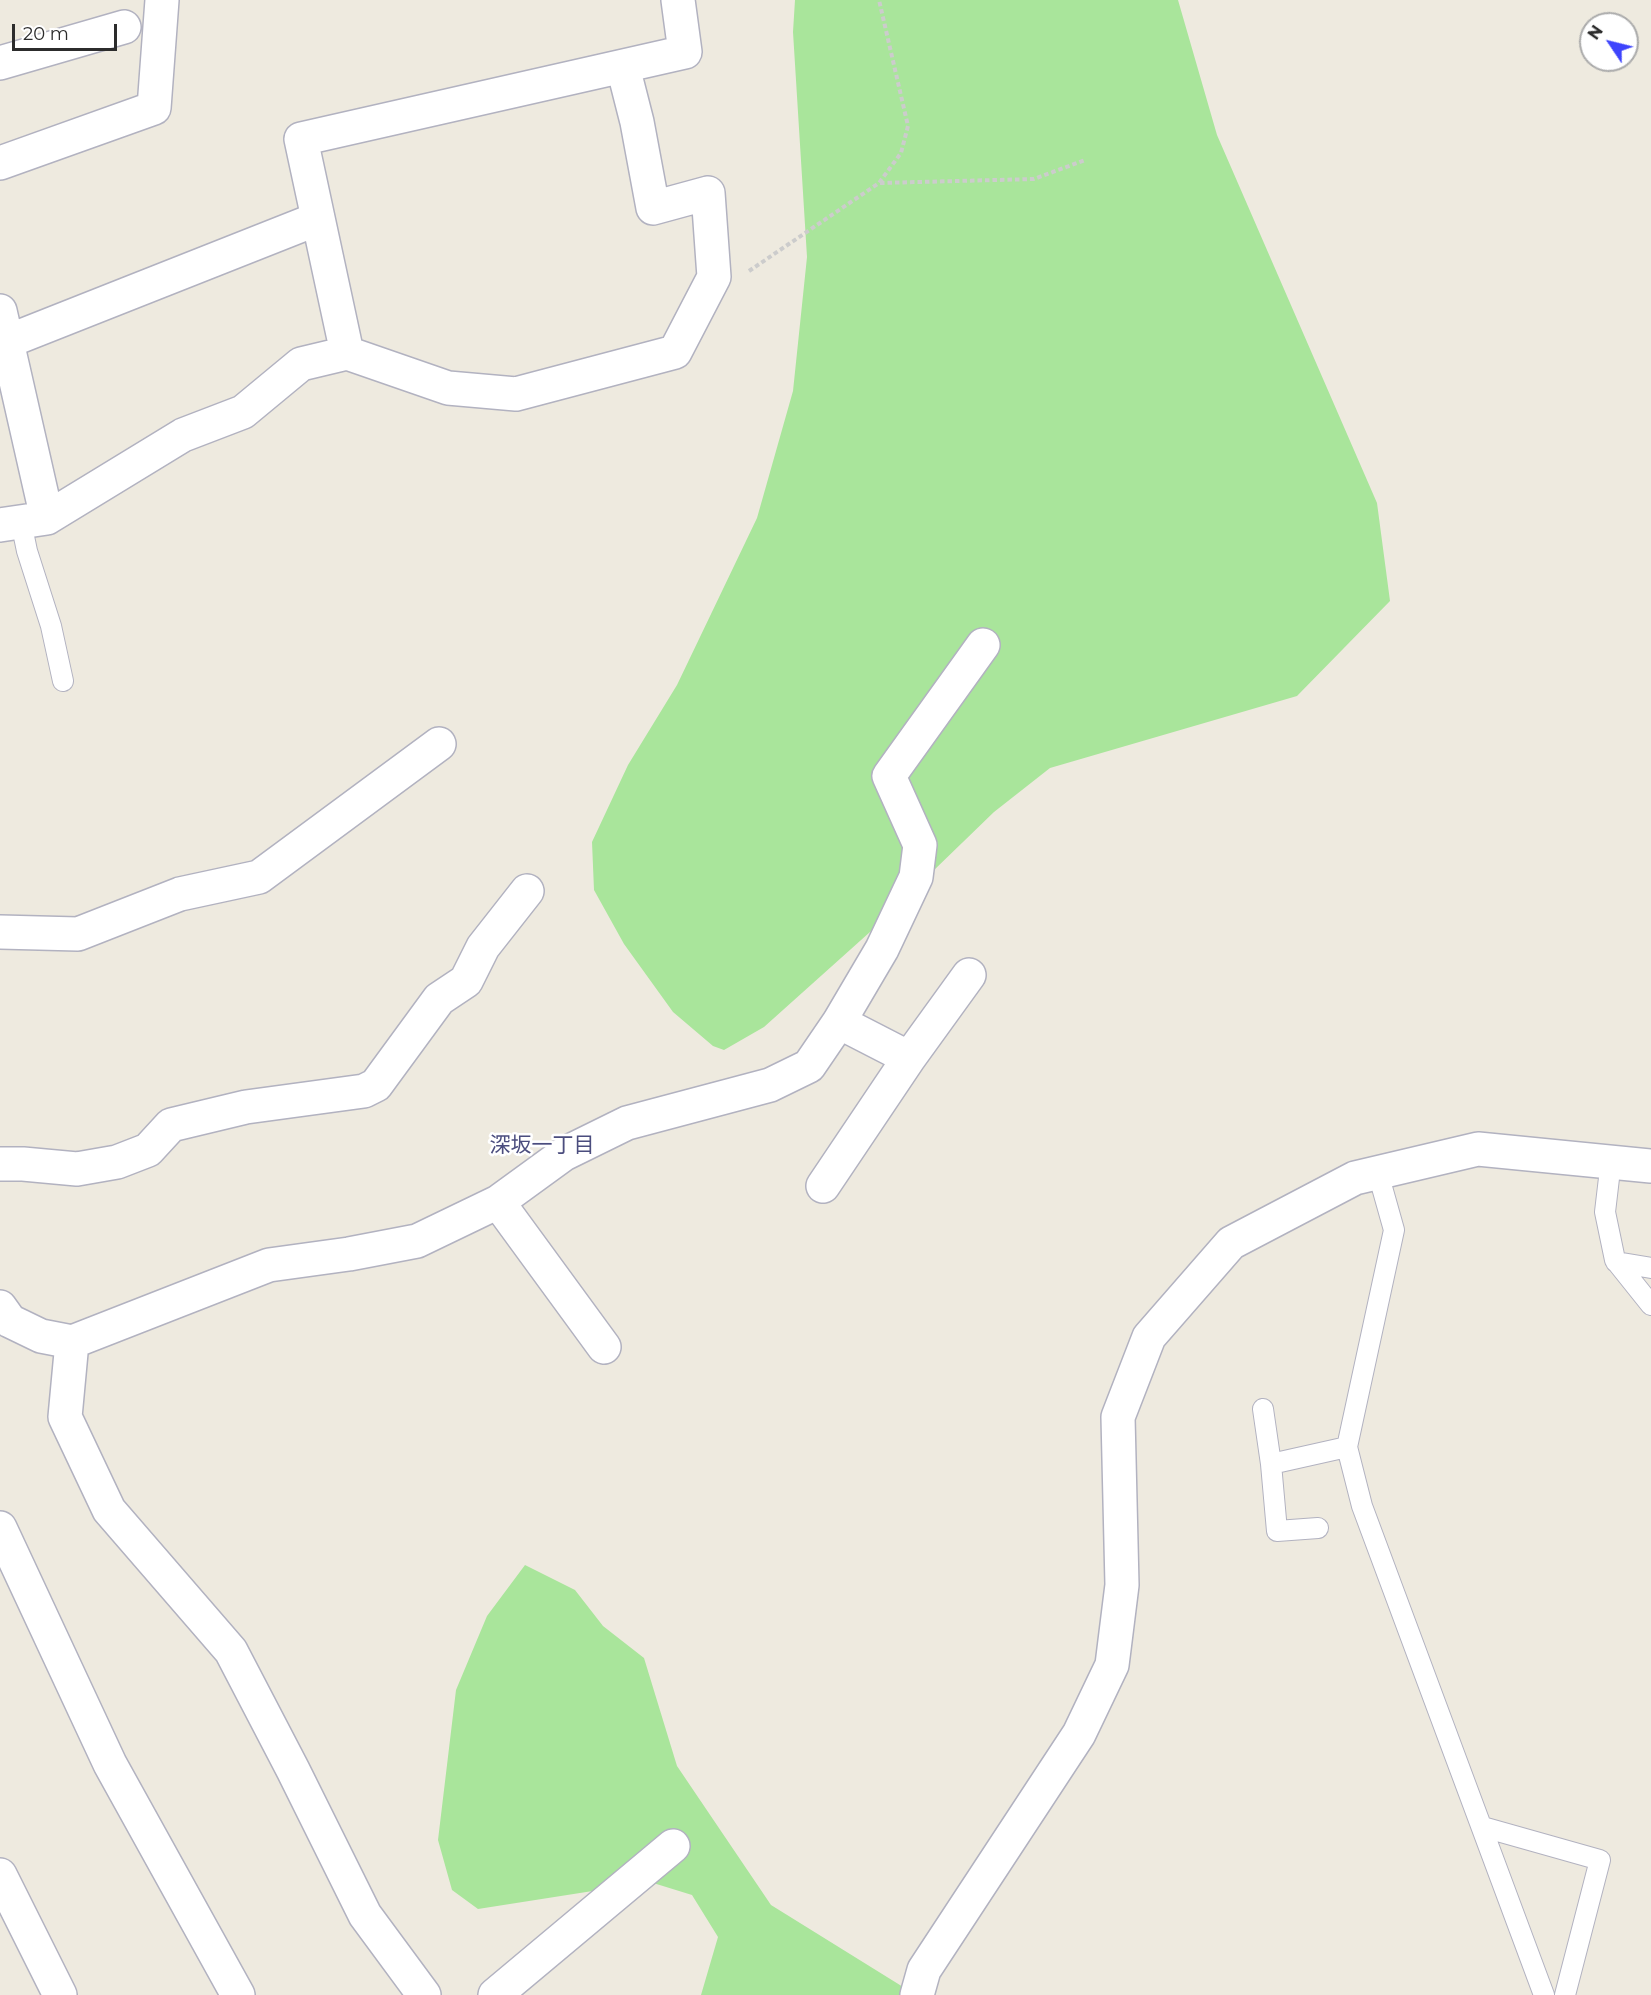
<!DOCTYPE html>
<meta charset="utf-8">
<style>
body{margin:0}
#map{position:relative;width:1651px;height:1995px;overflow:hidden;background:#eeeadf;font-family:Montserrat,sans-serif}
canvas{display:block}
.north{position:absolute;left:1579px;top:12px;width:60px;height:60px;box-sizing:border-box;background:#fff;border:2px solid #ababab;border-radius:50%;rotate:305deg;font-size:16px;font-weight:700;line-height:24px;text-align:center;color:#2c2c2c}
.north::after{content:'';display:block;margin:auto;width:21px;height:27px;background:#3e44fc;clip-path:polygon(50% 0,100% 100%,50% 72%,0 100%)}
.scale{position:absolute;left:12px;top:24px;width:105px;height:27px;box-sizing:border-box;border:3px solid #2c2c2c;border-top:0;padding-left:8px;font-size:18px;line-height:21px;white-space:nowrap;color:#2c2c2c;-webkit-text-stroke:4px #fff;paint-order:stroke}
</style>
<div id="map">
<canvas width="1651" height="1995"></canvas>
<div class="north">N</div>
<div class="scale">20 m</div>
</div>
<script>
const g = document.querySelector('canvas').getContext('2d');
g.lineJoin = 'round';
function paint(path, color) {
  g.fillStyle = color;
  g.fill(path, 'evenodd');
}
function shape(rows) {
  const path = new Path2D();
  for (const r of rows) {
    path.moveTo(r[0], r[1]);
    for (let i = 2; i < r.length; i += 2) path.lineTo(r[i], r[i + 1]);
  }
  return path;
}
function strokePath(path, color, width, dash) {
  g.strokeStyle = color;
  g.lineWidth = width;
  g.lineCap = dash ? 'butt' : 'round';
  g.setLineDash(dash || []);
  g.stroke(path);
}
function write(font, color, halo, rows, align = 'center') {
  g.font = font + ' Montserrat,"Noto Sans JP",sans-serif';
  g.lineWidth = 5;
  g.setLineDash([]);
  g.textBaseline = 'middle';
  g.strokeStyle = halo;
  g.fillStyle = color;
  for (const [text, x, y, turn = 0] of rows) {
    g.save();
    g.translate(x, y);
    g.rotate((+turn || 0) * Math.PI / 180);
    g.textAlign = isNaN(turn) ? turn : align;
    if (halo) g.strokeText(text, 0, 0);
    g.fillText(text, 0, 0);
    g.restore();
  }
}
paint(shape([
 [795,0,1178,0,1217,135,1377,503,1390,601,1297,696,1050,768,994,812,870,932,764,1027,724,1050,713,1046,673,1012,624,944,594,890,592,842,628,765,677,685,757,518,793,391,807,257,793,32],
 [525,1565,575,1590,603,1626,644,1658,677,1766,771,1905,916,1995,701,1995,718,1937,692,1895,650,1882,478,1909,452,1890,438,1840,456,1690,487,1616]
]), '#a9e59b');
const lane = shape([
 [21,522,27,551,51,626,63,681],
 [1611,1161,1605,1212,1615,1260,1651,1305],
 [1378,1173,1394,1230,1347,1447,1362,1506,1544,1995],
 [1616,1262,1651,1268],
 [1263,1409,1271,1464,1277,1531,1318,1528],
 [1271,1464,1347,1447],
 [1483,1827,1600,1860,1565,1995]
]);
const street = shape([
 [0,63,124,27],
 [0,163,154,108,162,0],
 [0,311,47,518],
 [6,342,317,219],
 [347,353,301,139,685,52,678,0],
 [0,525,47,518,183,435,243,412,301,364,347,353,448,388,516,394,675,352,714,277,708,193,653,208,637,122,623,67],
 [0,932,78,934,180,894,259,877,439,744],
 [839,1022,909,1058],
 [0,1164,23,1164,77,1169,117,1162,148,1150,171,1125,246,1107,364,1091,376,1085,439,999,466,981,483,947,527,891],
 [823,1186,909,1058,969,975],
 [498,1202,604,1347],
 [0,1307,10,1321,41,1336,72,1342,269,1265,349,1254,417,1241,498,1202,564,1154,627,1123,770,1085,809,1066,839,1022,882,949,916,877,920,845,889,776,983,645],
 [72,1342,65,1417,109,1510,231,1651,293,1770,365,1915,424,1995],
 [0,1528,110,1764,238,1995],
 [0,1875,60,1995],
 [495,1995,673,1846]
]);
const secondary = shape([
 [917,1995,924,1970,1079,1734,1112,1665,1122,1585,1118,1417,1149,1337,1231,1243,1355,1178,1478,1149,1651,1166]
]);
strokePath(lane, '#b2b2c0', 22);
strokePath(street, '#b2b2c0', 36);
strokePath(secondary, '#b2b2c0', 36);
strokePath(shape([
 [880,183,1034,179,1085,160],
 [749,271,879,183,901,153,908,126,879,0]
]), '#ccc', 4, [4.5, 3]);
strokePath(lane, '#fff', 20);
strokePath(street, '#fff', 33);
strokePath(secondary, '#fff', 33);
write('21px', '#4b4d7e', '#fff', [
 ["深坂一丁目",542,1146]
]);
</script>
